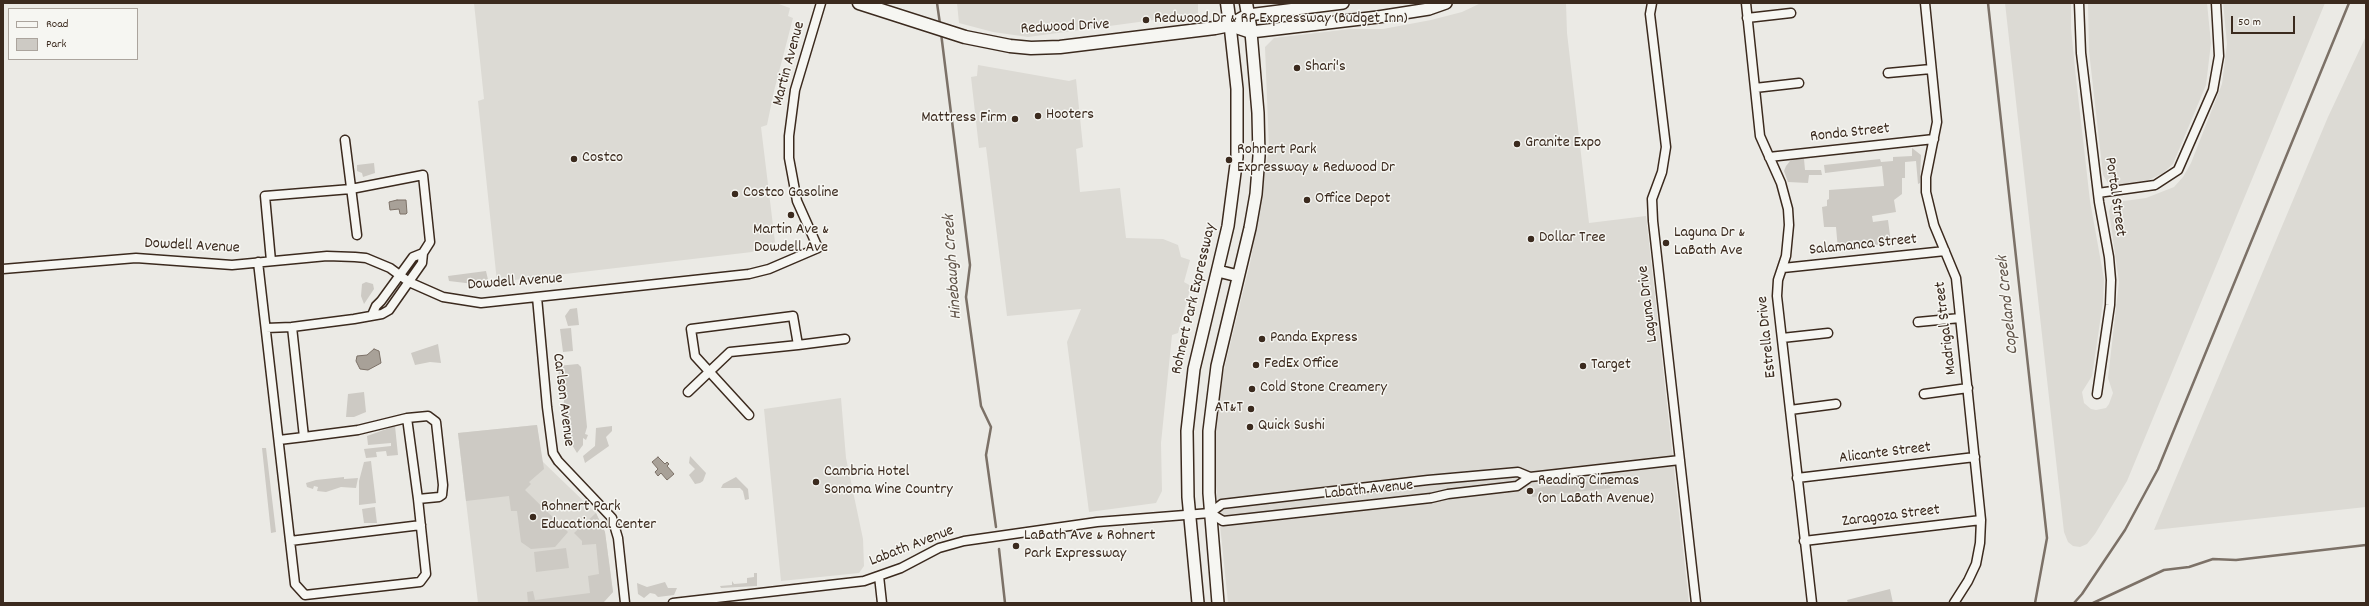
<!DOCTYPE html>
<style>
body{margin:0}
#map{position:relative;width:2369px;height:606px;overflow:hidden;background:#ebeae5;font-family:Dekko,sans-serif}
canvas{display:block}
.frame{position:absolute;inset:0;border:4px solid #3b2a1e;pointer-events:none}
.legend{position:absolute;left:8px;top:8px;width:130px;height:52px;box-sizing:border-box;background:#f6f6f2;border:1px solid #aba49d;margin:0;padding:5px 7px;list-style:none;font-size:12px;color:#3b2a1e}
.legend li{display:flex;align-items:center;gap:8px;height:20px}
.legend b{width:20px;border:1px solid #aba49d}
.scale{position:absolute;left:2231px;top:16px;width:64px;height:18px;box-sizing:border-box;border:2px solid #3b2a1e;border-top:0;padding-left:5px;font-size:12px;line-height:14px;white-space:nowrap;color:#3b2a1e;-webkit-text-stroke:3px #f6f6f2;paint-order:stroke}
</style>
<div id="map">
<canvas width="2369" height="606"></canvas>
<div class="frame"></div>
<ul class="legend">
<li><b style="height:5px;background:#f6f6f2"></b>Road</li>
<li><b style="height:11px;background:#cdcac4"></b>Park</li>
</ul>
<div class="scale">50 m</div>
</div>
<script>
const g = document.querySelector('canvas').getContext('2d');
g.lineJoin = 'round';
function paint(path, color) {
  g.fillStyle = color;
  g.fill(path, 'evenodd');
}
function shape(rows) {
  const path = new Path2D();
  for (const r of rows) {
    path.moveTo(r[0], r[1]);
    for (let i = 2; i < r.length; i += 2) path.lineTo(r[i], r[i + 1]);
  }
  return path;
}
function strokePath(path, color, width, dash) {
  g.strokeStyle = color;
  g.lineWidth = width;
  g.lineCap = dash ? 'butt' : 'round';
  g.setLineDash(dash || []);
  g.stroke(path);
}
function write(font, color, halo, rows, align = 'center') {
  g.font = font + ' Dekko,sans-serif';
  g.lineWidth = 3;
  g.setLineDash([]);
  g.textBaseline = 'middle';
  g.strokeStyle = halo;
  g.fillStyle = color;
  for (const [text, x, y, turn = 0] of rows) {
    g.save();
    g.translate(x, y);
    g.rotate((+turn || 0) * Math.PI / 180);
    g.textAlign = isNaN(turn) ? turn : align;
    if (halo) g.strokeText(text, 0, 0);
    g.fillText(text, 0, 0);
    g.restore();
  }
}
paint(shape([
 [474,3,776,3,790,8,788,16,793,18,774,91,767,125,761,127,775,242,752,252,497,282,478,101,484,99],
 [957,3,1198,3,1198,14,1028,37,993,32,959,23],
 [1481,3,1566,3,1567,33,1589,223,1646,216,1689,603,1228,603,1214,466,1214,445,1223,374,1251,259,1269,149,1265,47,1274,38,1350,29,1383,29,1431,20,1462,12],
 [2005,3,2071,3,2071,28,2076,78,2090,201,2104,279,2103,302,2092,376,2082,392,2084,403,2091,409,2096,410,2106,408,2109,404,2113,393,2108,378,2119,282,2109,211,2111,205,2117,202,2146,198,2174,187,2183,177,2191,163,2222,84,2227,44,2223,3,2325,3,2127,481,2095,534,2087,544,2080,547,2073,546,2068,542,2064,532],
 [2088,3,2207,3,2211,43,2206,85,2173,164,2163,173,2149,180,2116,185,2108,183,2103,175,2089,51],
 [2366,36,2366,507,2154,530,2328,117],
 [978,65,1069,81,1076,79,1083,147,1076,149,1080,192,1120,188,1126,238,1163,239,1178,245,1181,257,1190,260,1184,282,1191,286,1178,333,1172,335,1161,443,1162,491,1156,503,1089,512,1067,342,1081,309,1007,316,986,147,979,148,971,77,977,76],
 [841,398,846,458,863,539,864,566,859,573,781,581,764,409],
 [537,425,542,461,596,513,605,532,613,592,603,603,478,603,458,433]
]), '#dcdad4');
paint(shape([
 [1912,148,1921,155,1920,183,1918,184,1916,161,1905,162,1905,178,1902,178,1902,194,1894,200,1896,212,1872,216,1873,222,1888,220,1891,243,1838,250,1836,227,1824,227,1822,207,1827,206,1827,200,1829,199,1829,190,1884,186,1882,166,1825,173,1824,165,1880,159,1881,162,1893,161,1893,157,1912,156],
 [1797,158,1804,159,1805,170,1821,170,1822,175,1809,175,1808,183,1788,182,1784,171,1786,166,1790,161],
 [374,163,375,173,363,177,362,173,357,171,357,165],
 [486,271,489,284,474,284,449,281,448,276],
 [366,282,373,284,374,289,364,304,361,296,362,284],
 [577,308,579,325,568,326,565,316,570,309],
 [571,328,573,351,563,352,560,329],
 [438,344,441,363,430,362,415,365,411,353],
 [578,364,581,367,587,427,585,434,588,435,586,440,583,438,583,445,577,453,569,440,566,444,564,438,568,429,563,412,564,400,557,366],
 [364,392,366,412,354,417,346,417,348,394],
 [537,425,544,469,529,482,531,484,525,490,568,532,555,547,531,549,521,542,517,511,511,511,509,496,466,501,458,433],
 [395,426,398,455,387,456,386,451,376,452,377,457,366,458,364,449,391,446,391,443,368,445,367,436],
 [612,426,612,431,606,437,609,446,585,463,583,456,595,446,596,428],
 [262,448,266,448,276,532,271,533],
 [690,456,706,473,703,481,700,483,695,484,689,475,695,469,689,463],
 [371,461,376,503,359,505,359,481,364,462],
 [344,477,344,479,358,478,356,488,341,487,326,492,317,491,318,487,314,486,313,489,307,487,306,483,316,480],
 [736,477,748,489,749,499,745,500,743,491,740,488,721,488,723,484],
 [1607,479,1611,488,1532,497,1531,490,1543,487],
 [375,507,377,523,364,523,362,509],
 [596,513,605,532,613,592,603,603,528,603,527,592,533,591,535,600,590,593,588,576,599,574,596,544,582,545,582,541,574,533],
 [566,548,569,568,536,572,534,552],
 [754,573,757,573,757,586,721,588,720,586,732,585,732,581,734,584,747,583,747,578,754,577],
 [665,582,668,588,677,588,674,595,658,597,655,594,650,593,644,598,638,594,637,583,647,587],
 [1890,589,1893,603,1848,603,1847,600]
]), '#cdcac4');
const water = shape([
 [397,200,406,200,407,213,406,214,400,214,399,209,390,210,389,202,397,200],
 [374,349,379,351,381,363,368,370,360,369,356,361,357,356,367,355,374,349],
 [658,457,665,464,667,462,669,464,667,466,674,474,667,480,661,473,658,476,655,472,658,469,652,462,658,457]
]);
paint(water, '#a8a198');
strokePath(water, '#7c7167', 1);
strokePath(shape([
 [937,3,940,24],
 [1988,3,2047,538,2035,603],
 [941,33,970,265,966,297,981,406,991,427,986,455,996,527],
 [999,549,1005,603],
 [2074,603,2082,594,2125,530,2158,469,2349,3],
 [2093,603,2164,570,2189,567,2213,559,2236,560,2366,545]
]), '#7c7167', 2.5);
const street = shape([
 [1652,3,1650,14,1666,147,1662,172,1652,199,1653,221,1696,603],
 [1746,3,1760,136,1781,183,1788,209,1789,225,1786,256,1778,280,1777,296,1812,603],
 [1925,3,1937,122,1926,177,1926,192,1934,225,1956,278,1981,520,1980,543,1976,564,1968,581,1954,603],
 [2079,3,2081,53,2099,202,2109,257,2111,280,2110,305,2097,394],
 [1747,18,1791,13],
 [1888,73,1931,69],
 [1755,88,1799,83],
 [345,140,357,235],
 [1769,157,1934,139],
 [2098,193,2155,185,2178,170,2213,90,2219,56,2216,3],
 [258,262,295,584,305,595,420,582,426,574,418,499,439,497,442,495,443,485,436,422,428,416,407,418,358,430,304,437,292,327,354,319,382,314,389,310,422,263,423,253,430,242,423,175,351,189,265,196,271,261],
 [1783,268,1945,251],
 [3,269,136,258,232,265,327,256,355,257,366,258,390,268,409,282,443,297,481,303,749,274,769,269,818,248,797,201,789,158,789,136,795,90,821,3],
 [537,297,547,407,553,453,558,461,612,518,618,538,625,603],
 [372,315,376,306,381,301,413,257,423,253],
 [1918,322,1960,318],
 [266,328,292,327],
 [1782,338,1828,333],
 [688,392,730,352,798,345],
 [1924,394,1968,388],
 [1790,410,1836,404],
 [749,415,695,356,691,329,793,316,798,345,845,339],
 [407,418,418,499],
 [279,440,304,437],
 [1797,478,1975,457],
 [1210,513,1223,521,1431,498,1448,494,1517,486,1530,477,1680,460],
 [290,541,421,525],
 [1804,541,1981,520],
 [879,576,882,603],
 [673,603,864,581,901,568,939,548,964,541,1097,522,1210,513,1222,504,1428,480,1518,472,1530,477]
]);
const secondary = shape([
 [1248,15,1343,3],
 [1218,271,1238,276],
 [1198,603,1188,497,1187,431,1194,369,1228,226,1237,157,1237,89,1230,25],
 [1218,603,1209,493,1209,431,1217,366,1250,228,1256,194,1259,156,1258,113,1251,32,1378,17,1429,9,1446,3]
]);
const primary = shape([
 [859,3,965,37,1010,46,1031,48,1060,47,1215,28,1230,25,1248,15],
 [1227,3,1230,25],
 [1230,25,1251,32,1246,3]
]);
strokePath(street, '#3b2a1e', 11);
strokePath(secondary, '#3b2a1e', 14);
strokePath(primary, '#3b2a1e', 15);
strokePath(street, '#f6f6f2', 8);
strokePath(secondary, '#f6f6f2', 11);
strokePath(primary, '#f6f6f2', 12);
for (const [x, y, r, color] of [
 [1146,20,4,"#3b2a1e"],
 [1297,68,4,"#3b2a1e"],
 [1038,116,4,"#3b2a1e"],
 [1015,119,4,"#3b2a1e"],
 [1517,144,4,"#3b2a1e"],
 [574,159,4,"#3b2a1e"],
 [1229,160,4,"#3b2a1e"],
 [735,194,4,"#3b2a1e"],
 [1307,200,4,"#3b2a1e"],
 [791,215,4,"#3b2a1e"],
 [1531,239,4,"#3b2a1e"],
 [1666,243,4,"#3b2a1e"],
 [1262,339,4,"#3b2a1e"],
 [1256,365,4,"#3b2a1e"],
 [1583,366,4,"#3b2a1e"],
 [1252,389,4,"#3b2a1e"],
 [1251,409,4,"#3b2a1e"],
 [1250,427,4,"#3b2a1e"],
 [816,482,4,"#3b2a1e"],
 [1530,491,4,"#3b2a1e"],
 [533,517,4,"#3b2a1e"],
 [1016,546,4,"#3b2a1e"]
]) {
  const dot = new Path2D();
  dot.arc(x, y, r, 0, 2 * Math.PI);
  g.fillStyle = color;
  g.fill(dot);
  strokePath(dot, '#f6f6f2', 1.5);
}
write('16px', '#3b2a1e', '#f6f6f2', [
 ["Redwood Dr & RP Expressway (Budget Inn)",1154,20],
 ["Shari's",1305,68],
 ["Hooters",1046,116],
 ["Mattress Firm",1007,119,"right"],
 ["Granite Expo",1525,144],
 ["Rohnert Park",1237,151],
 ["Expressway & Redwood Dr",1237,169],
 ["Costco",582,159],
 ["Costco Gasoline",743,194],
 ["Office Depot",1315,200],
 ["Martin Ave &",791,231,"center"],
 ["Dowdell Ave",791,249,"center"],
 ["Laguna Dr &",1674,234],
 ["LaBath Ave",1674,252],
 ["Dollar Tree",1539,239],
 ["Panda Express",1270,339],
 ["FedEx Office",1264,365],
 ["Target",1591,366],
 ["Cold Stone Creamery",1260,389],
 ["AT&T",1243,409,"right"],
 ["Quick Sushi",1258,427],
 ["Cambria Hotel",824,473],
 ["Sonoma Wine Country",824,491],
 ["Reading Cinemas",1538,482],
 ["(on LaBath Avenue)",1538,500],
 ["Rohnert Park",541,508],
 ["Educational Center",541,526],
 ["LaBath Ave & Rohnert",1024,537],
 ["Park Expressway",1024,555]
], 'left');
write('16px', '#3b2a1e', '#f6f6f2', [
 ["Redwood Drive",1065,28,-3],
 ["Martin Avenue",790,64,-75],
 ["Ronda Street",1850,134,-6],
 ["Portal Street",2114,197,82],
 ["Salamanca Street",1863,246,-6],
 ["Dowdell Avenue",192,247,3],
 ["Dowdell Avenue",515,283,-4],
 ["Rohnert Park Expressway",1195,299,-77],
 ["Laguna Drive",1649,304,-97],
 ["Madrigal Street",1947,328,-97],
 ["Estrella Drive",1768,337,-96],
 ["Carlson Avenue",562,400,83],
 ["Alicante Street",1885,454,-7],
 ["Labath Avenue",1369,491,-6],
 ["Zaragoza Street",1891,517,-7],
 ["Labath Avenue",912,547,-21]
]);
write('italic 17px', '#615449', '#f6f6f2', [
 ["Hinebaugh Creek",954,267,-94],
 ["Copeland Creek",2009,305,-96]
]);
</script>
